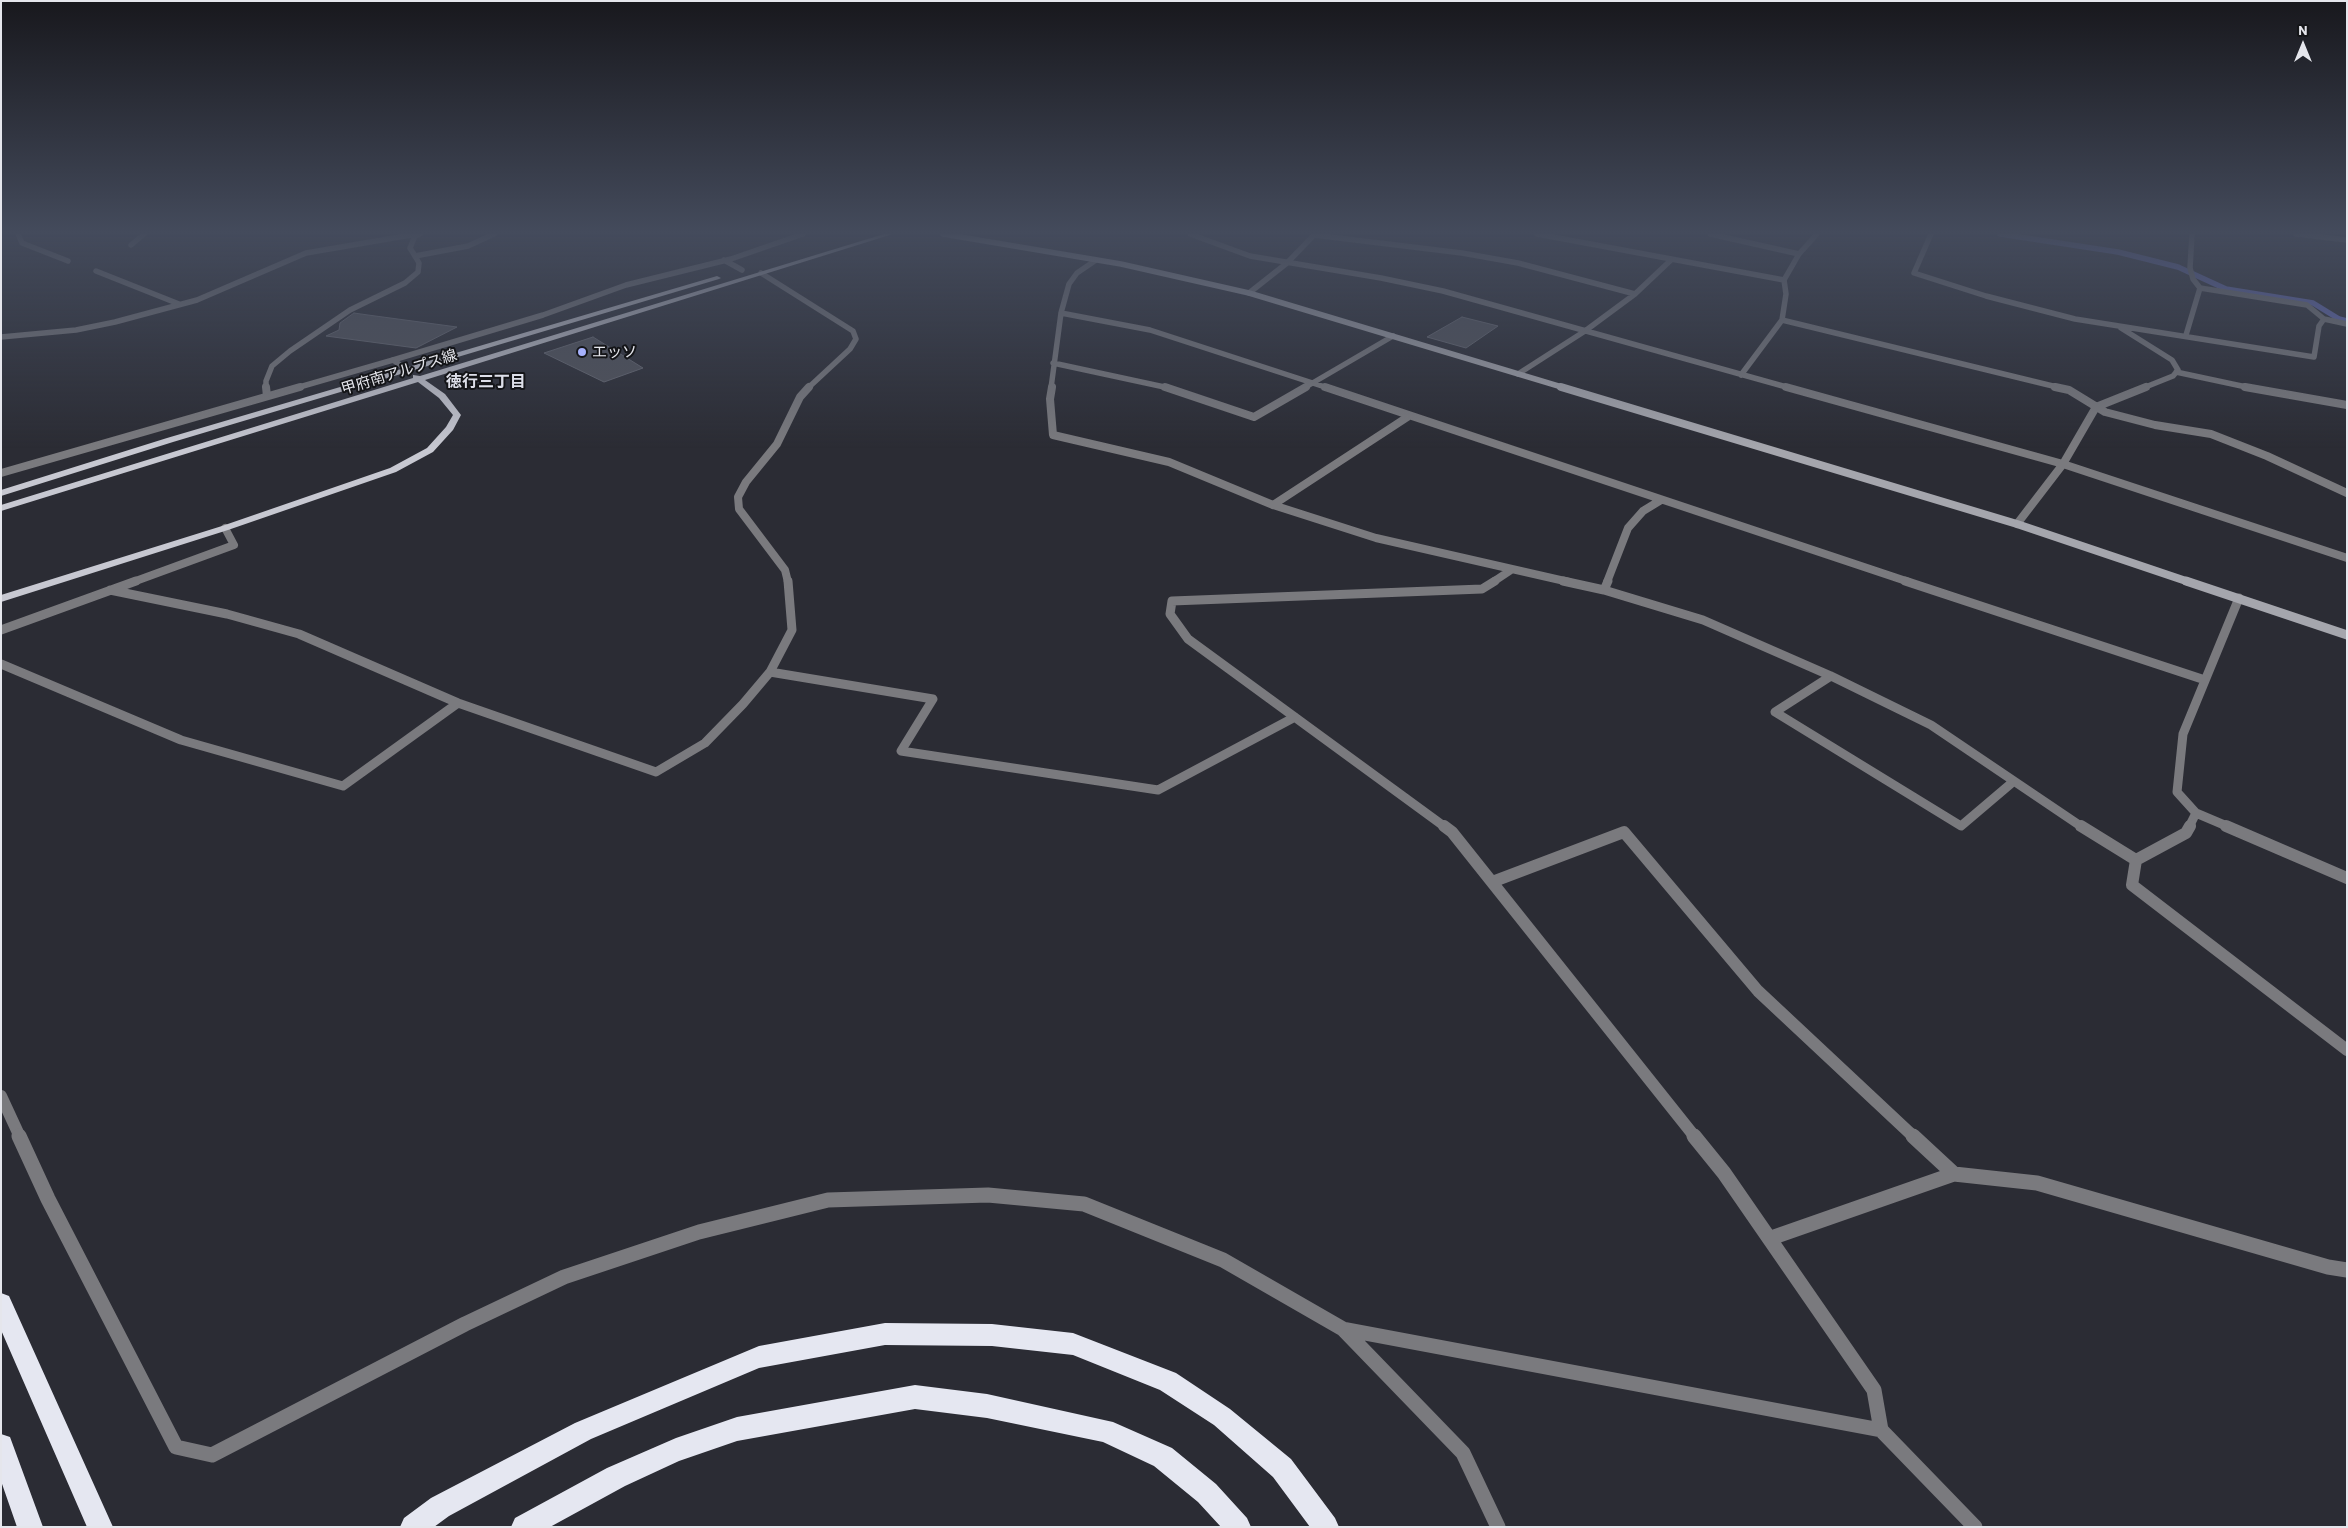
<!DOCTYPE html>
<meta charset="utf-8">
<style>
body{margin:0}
#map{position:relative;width:2348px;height:1528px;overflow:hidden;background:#2b2c34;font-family:Barlow,sans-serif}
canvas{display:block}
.frame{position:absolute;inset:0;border:2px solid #e5e6ec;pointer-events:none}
.north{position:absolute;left:2278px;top:20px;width:50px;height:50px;-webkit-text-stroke:4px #141518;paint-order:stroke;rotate:0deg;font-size:14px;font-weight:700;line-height:20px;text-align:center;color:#e5e6ec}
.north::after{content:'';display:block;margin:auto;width:18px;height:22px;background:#e5e6ec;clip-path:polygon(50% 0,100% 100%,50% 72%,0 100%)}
</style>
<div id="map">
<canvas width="2348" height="1528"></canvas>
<div class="frame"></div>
<div class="north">N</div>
</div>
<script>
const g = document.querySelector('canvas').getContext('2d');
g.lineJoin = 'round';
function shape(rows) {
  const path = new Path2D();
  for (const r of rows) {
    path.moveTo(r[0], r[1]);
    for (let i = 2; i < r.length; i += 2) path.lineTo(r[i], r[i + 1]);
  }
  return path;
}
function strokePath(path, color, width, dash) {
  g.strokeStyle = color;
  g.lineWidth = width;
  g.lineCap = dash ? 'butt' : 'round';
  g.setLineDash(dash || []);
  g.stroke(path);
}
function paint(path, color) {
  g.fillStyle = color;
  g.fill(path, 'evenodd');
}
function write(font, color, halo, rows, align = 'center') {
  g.font = font + ' Barlow,"Noto Sans JP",sans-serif';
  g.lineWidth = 4;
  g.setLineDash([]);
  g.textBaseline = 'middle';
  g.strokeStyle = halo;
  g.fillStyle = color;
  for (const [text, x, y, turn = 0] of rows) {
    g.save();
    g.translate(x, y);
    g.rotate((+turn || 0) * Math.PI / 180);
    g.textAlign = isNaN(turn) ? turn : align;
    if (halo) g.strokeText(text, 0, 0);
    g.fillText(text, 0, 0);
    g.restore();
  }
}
strokePath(shape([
 [2000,234,2118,252,2178,267,2226,289,2313,303,2339,319,2347,321]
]), '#666ec2', 5.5);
const building = shape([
 [354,313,368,315,457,327,416,348,326,336,339,330,340,323,354,313],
 [1462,317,1498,326,1466,348,1427,337,1462,317],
 [593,337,643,368,604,382,544,353,593,337]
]);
paint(building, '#50525a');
strokePath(building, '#676972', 1);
strokePath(shape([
 [420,234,415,236,410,248,415,256,468,246,494,234],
 [1710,234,1799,254],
 [724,260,742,270],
 [96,271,179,304],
 [1784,280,1799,254,1817,234],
 [1,337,76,330,115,322,197,300,306,253,417,234],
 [393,360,543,315,626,285,731,259,803,234]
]), '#7a7a7e', 5.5);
strokePath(shape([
 [18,234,22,243,68,261],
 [1190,234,1250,256,1381,278,1443,291,1790,388],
 [1537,234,1784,280,1786,294,1782,320,2061,388],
 [1931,234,1914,273,1986,296,2075,319,2314,357,2319,326,2324,319,2307,305,2200,288],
 [2296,234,2347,240],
 [1314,235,1462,253,1518,263,1635,294],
 [131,245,144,234],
 [761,273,853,331,856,339,850,349,808,388],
 [1249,293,1287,263,1315,234],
 [1061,313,1150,330,1328,388],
 [2324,319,2347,324],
 [2121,328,2172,360,2178,370,2173,376,2143,388],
 [2186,335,2200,288,2193,279,2190,268,2192,234],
 [1053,363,1169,388],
 [2176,372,2251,388],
 [1518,374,1585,331,1635,294,1671,260],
 [1741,375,1782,320],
 [266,388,266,381,272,366,290,351,350,310,405,283,418,272,419,263,415,256],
 [296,388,393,360,406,369],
 [1051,388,1061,313,1069,284,1077,273,1096,260],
 [1304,388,1393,336]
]), '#7a7a7e', 5.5);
strokePath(shape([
 [266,387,267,396],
 [1052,387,1050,399,1053,435,1169,462,1273,505,1376,538,1569,582],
 [1165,387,1254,417,1306,387],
 [1325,387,1909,582],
 [1786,387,2063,464,2347,558],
 [2055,387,2069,390,2105,412,2155,425,2211,434,2267,456,2347,493],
 [2245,387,2347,405],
 [1,473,300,387],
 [1273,505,1409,416],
 [2017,524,2063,464,2096,407,2146,387],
 [133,582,234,545,225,528],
 [788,582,785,570,739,509,738,497,746,482,777,444,800,397,809,387],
 [1493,582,1511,570],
 [1607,582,1628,528,1643,511,1661,500]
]), '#7a7a7e', 8);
strokePath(shape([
 [1563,581,1604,590,1703,620,1831,676,1931,725,2082,827],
 [1905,581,2205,680],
 [110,590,227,614,299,634,458,703,656,772,705,743,743,704,770,672,792,630,788,581],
 [1604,590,1608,581],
 [1,630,136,581],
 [1,664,181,740,343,786,458,703],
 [770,672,933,699,901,751,1158,790,1295,717],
 [1831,676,1775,712,1961,826,2014,781],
 [1445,827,1188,639,1170,614,1172,601,1482,589,1495,581],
 [2189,827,2196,813],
 [2229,827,2196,813,2177,792,2183,734,2239,598]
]), '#7a7a7e', 9);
strokePath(shape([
 [1444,826,1452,832,1695,1137],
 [2081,826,2136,860,2132,885,2347,1050],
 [2226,826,2347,878],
 [2136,860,2186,833,2190,826],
 [1492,882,1624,832,1758,991,1914,1137],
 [1,1096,20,1137]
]), '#7a7a7e', 12);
strokePath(shape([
 [19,1136,48,1199,176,1447,212,1455,465,1324,564,1277,699,1232,828,1200,988,1195,1084,1204,1223,1260,1343,1329,1463,1453,1498,1527],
 [1694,1136,1724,1173,1874,1390,1881,1430,1975,1527],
 [1913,1136,1954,1174,2037,1183,2328,1267,2347,1270],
 [1771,1238,1954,1174],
 [1343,1329,1881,1430]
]), '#7a7a7e', 15);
strokePath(shape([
 [943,234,1121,264,1249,293,1565,388]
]), '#a5a6ad', 5.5);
strokePath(shape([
 [1561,387,2017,524,2189,582]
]), '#a5a6ad', 8);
strokePath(shape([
 [2186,581,2347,635]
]), '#a5a6ad', 9);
paint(shape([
 [884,234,893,234,425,380,445,394,461,415,453,430,433,452,396,472,228,530,1,602,1,595,222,526,390,468,427,448,446,427,453,415,439,398,418,382,1,511,1,505,413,378,413,375,420,376,884,234],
 [717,276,721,278,719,279,173,442,1,496,1,490,167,438,717,276]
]), '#c7c8d1');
paint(shape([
 [1,1293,9,1296,113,1527,87,1527,1,1330,1,1293],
 [885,1323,992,1324,1073,1333,1176,1373,1230,1409,1291,1459,1335,1518,1339,1527,1310,1527,1273,1477,1214,1425,1160,1390,1073,1355,992,1346,885,1345,759,1368,591,1439,449,1516,434,1527,400,1527,404,1518,431,1498,575,1423,759,1346,885,1323],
 [915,1385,987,1394,1113,1422,1172,1448,1216,1484,1247,1518,1251,1527,1221,1527,1198,1502,1154,1466,1103,1442,987,1418,915,1409,737,1441,679,1461,625,1486,550,1527,511,1527,515,1518,607,1468,676,1438,737,1417,915,1385],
 [1,1434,10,1437,43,1527,17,1527,1,1481,1,1434]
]), '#e5e7f1');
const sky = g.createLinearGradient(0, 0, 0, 448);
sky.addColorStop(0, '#18181d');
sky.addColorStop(0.52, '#444b5c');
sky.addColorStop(1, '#444b5c00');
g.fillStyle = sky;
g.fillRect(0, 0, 2348, 448);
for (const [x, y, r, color] of [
 [582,352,5,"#a6b1fc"]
]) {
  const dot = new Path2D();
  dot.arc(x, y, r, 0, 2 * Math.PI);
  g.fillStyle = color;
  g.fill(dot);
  strokePath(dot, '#141518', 2);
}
write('15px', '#e5e6ec', '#141518', [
 ["エッソ",592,352]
], 'left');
write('15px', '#e5e6ec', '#141518', [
 ["甲府南アルプス線",399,372,-17]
]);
write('bold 16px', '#dddfe9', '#141518', [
 ["徳行三丁目",486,382]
]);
</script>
